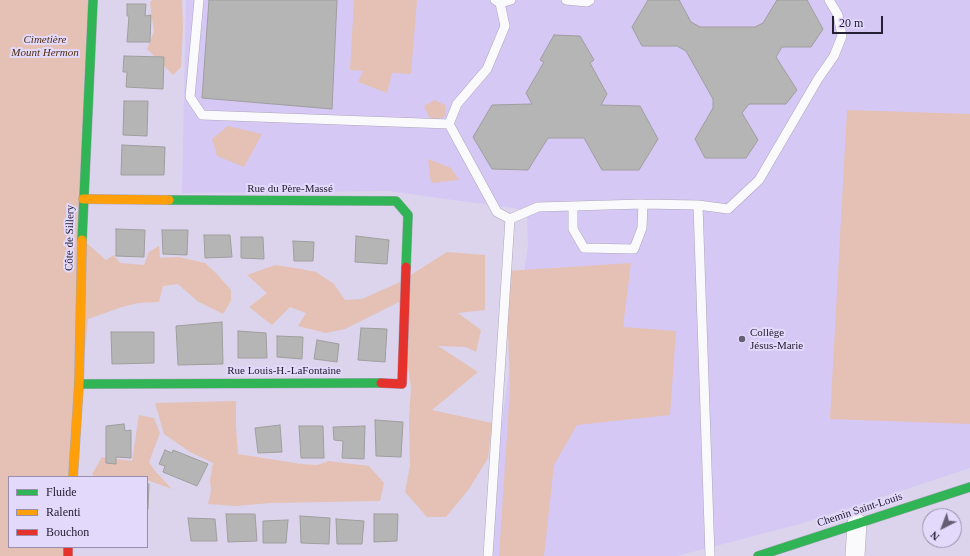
<!DOCTYPE html>
<meta charset="utf-8">
<style>
body{margin:0}
#map{position:relative;width:970px;height:556px;overflow:hidden;background:#dbd4ec;font-family:Georgia,serif}
canvas{display:block}
.legend{position:absolute;left:8px;top:476px;width:140px;height:72px;box-sizing:border-box;background:#e2d9fb;border:1px solid #978fab;margin:0;padding:5px 7px;list-style:none;font-size:12px;color:#262034}
.legend li{display:flex;align-items:center;gap:8px;height:20px}
.legend b{width:20px;border:1px solid #978fab}
.north{position:absolute;left:922px;top:508px;width:40px;height:40px;box-sizing:border-box;background:#e2d9fb;border:1px solid #978fab;border-radius:50%;rotate:222deg;font-size:11px;font-weight:700;line-height:16px;text-align:center;color:#262034}
.north::after{content:'';display:block;margin:auto;width:14px;height:18px;background:#655f74;clip-path:polygon(50% 0,100% 100%,50% 72%,0 100%)}
.scale{position:absolute;left:832px;top:16px;width:51px;height:18px;box-sizing:border-box;border:2px solid #262034;border-top:0;padding-left:5px;font-size:12px;line-height:14px;white-space:nowrap;color:#262034;-webkit-text-stroke:3px #e2d9fb;paint-order:stroke}
</style>
<div id="map">
<canvas width="970" height="556"></canvas>
<ul class="legend">
<li><b style="height:5px;background:#30b455"></b>Fluide</li>
<li><b style="height:5px;background:#ff9f0a"></b>Ralenti</li>
<li><b style="height:5px;background:#e5322d"></b>Bouchon</li>
</ul>
<div class="north">N</div>
<div class="scale">20 m</div>
</div>
<script>
const g = document.querySelector('canvas').getContext('2d');
g.lineJoin = 'round';
function paint(path, color) {
  g.fillStyle = color;
  g.fill(path, 'evenodd');
}
function shape(rows) {
  const path = new Path2D();
  for (const r of rows) {
    path.moveTo(r[0], r[1]);
    for (let i = 2; i < r.length; i += 2) path.lineTo(r[i], r[i + 1]);
  }
  return path;
}
function strokePath(path, color, width, dash) {
  g.strokeStyle = color;
  g.lineWidth = width;
  g.lineCap = dash ? 'butt' : 'round';
  g.setLineDash(dash || []);
  g.stroke(path);
}
function write(font, color, halo, rows, align = 'center') {
  g.font = font + ' Georgia,serif';
  g.lineWidth = 4;
  g.setLineDash([]);
  g.textBaseline = 'middle';
  g.strokeStyle = halo;
  g.fillStyle = color;
  for (const [text, x, y, turn = 0] of rows) {
    g.save();
    g.translate(x, y);
    g.rotate((+turn || 0) * Math.PI / 180);
    g.textAlign = isNaN(turn) ? turn : align;
    if (halo) g.strokeText(text, 0, 0);
    g.fillText(text, 0, 0);
    g.restore();
  }
}
paint(shape([
 [186,0,970,0,970,468,800,524,677,556,489,556,500,434,528,245,527,210,388,191,182,193]
]), '#d5c8f5');
paint(shape([
 [0,0,92,0,82,239,106,260,114,255,120,263,144,265,149,252,159,246,160,258,179,257,205,263,216,273,231,290,231,301,223,314,197,301,178,284,163,286,159,302,138,303,122,307,88,319,73,477,9,477,9,547,68,547,68,556,0,556],
 [152,0,182,0,183,27,181,67,173,75,147,49,154,32,150,3],
 [353,0,417,0,411,74,392,73,387,93,358,82,363,71,350,70,354,2],
 [435,100,445,105,446,116,437,119,429,117,424,106],
 [847,110,970,114,970,424,830,419],
 [228,126,262,134,244,167,217,156,212,139],
 [428,159,451,168,459,180,431,183],
 [447,252,485,255,485,310,458,313,481,330,476,352,466,347,438,346,478,372,432,410,492,423,488,458,469,489,446,517,427,517,405,492,410,465,409,419,411,388,399,302,345,329,326,333,298,326,306,313,290,307,272,325,249,307,267,293,247,275,275,265,301,269,316,272,334,284,345,300,362,299,398,283],
 [631,263,623,327,676,331,670,415,577,425,554,465,544,556,499,556,510,389,506,271],
 [236,401,236,427,238,454,301,464,317,465,329,461,369,466,384,483,380,501,271,503,236,506,208,504,211,491,210,480,213,463,190,452,164,434,155,403],
 [139,415,154,418,160,433,149,462,155,471,172,489,147,480,147,477,95,477,92,474,102,457,132,461]
]), '#e4c1b4');
const building = shape([
 [209,0,337,0,332,109,202,98,209,0],
 [648,0,679,0,691,22,700,27,755,27,763,23,777,0,807,0,823,29,811,47,782,47,776,57,797,90,786,104,749,104,742,113,758,140,746,158,705,158,695,139,713,108,713,99,686,51,677,46,642,46,632,27,648,0],
 [127,4,146,4,145,16,151,15,150,42,127,42,129,16,127,16,127,4],
 [554,35,580,36,594,60,590,63,607,94,601,105,640,106,658,139,639,170,602,170,584,138,548,138,528,170,492,169,473,137,492,105,532,104,526,93,544,62,540,60,554,35],
 [124,56,164,57,163,89,126,87,127,72,123,72,124,56],
 [124,101,148,101,147,136,123,135,124,101],
 [122,145,165,147,164,175,121,175,122,145],
 [116,229,145,230,144,257,116,256,116,229],
 [162,230,188,230,187,255,163,254,162,230],
 [204,235,230,235,232,257,205,258,204,235],
 [356,236,389,240,387,264,355,262,356,236],
 [241,237,263,237,264,259,241,258,241,237],
 [293,241,314,242,313,261,294,261,293,241],
 [222,322,223,364,178,365,176,326,222,322],
 [361,328,387,329,385,362,358,360,361,328],
 [238,331,266,333,267,358,238,358,238,331],
 [111,332,154,332,154,363,112,364,111,332],
 [277,336,303,337,302,359,277,357,277,336],
 [317,340,339,344,337,362,314,359,317,340],
 [375,420,403,422,401,457,376,456,375,420],
 [124,424,125,431,131,430,131,458,116,457,116,464,106,463,106,426,124,424],
 [280,425,282,452,258,453,255,428,280,425],
 [299,426,323,426,324,458,301,458,299,426],
 [365,426,364,459,342,458,343,441,334,440,333,427,365,426],
 [165,450,172,453,173,450,208,464,197,486,163,472,165,466,159,464,165,450],
 [147,484,149,484,148,509,147,509,147,484],
 [226,514,255,514,257,541,228,542,226,514],
 [374,514,398,514,397,541,374,542,374,514],
 [300,516,330,518,329,544,301,543,300,516],
 [188,518,215,519,217,541,191,541,188,518],
 [336,519,364,521,362,544,337,544,336,519],
 [288,520,286,543,263,543,263,521,288,520]
]);
paint(building, '#b6b5b5');
strokePath(building, '#9f9e9e', 1);
const lane = shape([
 [199,0,190,97,202,115,449,124],
 [566,0,587,2,590,0],
 [500,3,511,0],
 [449,124,457,104,487,69,505,26,500,3,495,0],
 [449,124,497,212,510,219],
 [698,205,710,556],
 [573,206,573,229,584,248,634,249,642,228,643,204],
 [510,219,538,207,643,204,698,205,728,209,759,180,818,79,834,56,842,36,838,15,829,0],
 [488,556,510,219]
]);
const street = shape([
 [855,556,857,523]
]);
const fast = shape([
 [169,200,396,201,408,215,406,267],
 [82,240,93,0],
 [79,384,381,383],
 [758,556,970,487]
]);
const slow = shape([
 [83,199,169,200],
 [73,477,79,384,82,240]
]);
const jam = shape([
 [381,383,402,384,406,267],
 [68,547,68,556]
]);
strokePath(lane, '#ada7bc', 10);
strokePath(street, '#ada7bc', 20);
strokePath(fast, '#ada7bc', 10);
strokePath(slow, '#ada7bc', 10);
strokePath(jam, '#ada7bc', 10);
strokePath(lane, '#faf9fc', 9);
strokePath(street, '#faf9fc', 19);
strokePath(fast, '#30b455', 9);
strokePath(slow, '#ff9f0a', 9);
strokePath(jam, '#e5322d', 9);
for (const [x, y, r, color] of [
 [742,339,4,"#655f74"]
]) {
  const dot = new Path2D();
  dot.arc(x, y, r, 0, 2 * Math.PI);
  g.fillStyle = color;
  g.fill(dot);
  strokePath(dot, '#e2d9fb', 1.5);
}
write('italic 11px', '#4f2d11', '#e2d9fb', [
 ["Cimetière",45,40],
 ["Mount Hermon",45,53]
]);
write('11px', '#262034', '#e2d9fb', [
 ["Rue du Père-Massé",290,189],
 ["Côte de Sillery",70,238,-89],
 ["Rue Louis-H.-LaFontaine",284,371],
 ["Chemin Saint-Louis",860,510,-18]
]);
write('11px', '#262034', '#e2d9fb', [
 ["Collège",750,333],
 ["Jésus-Marie",750,346]
], 'left');
</script>
